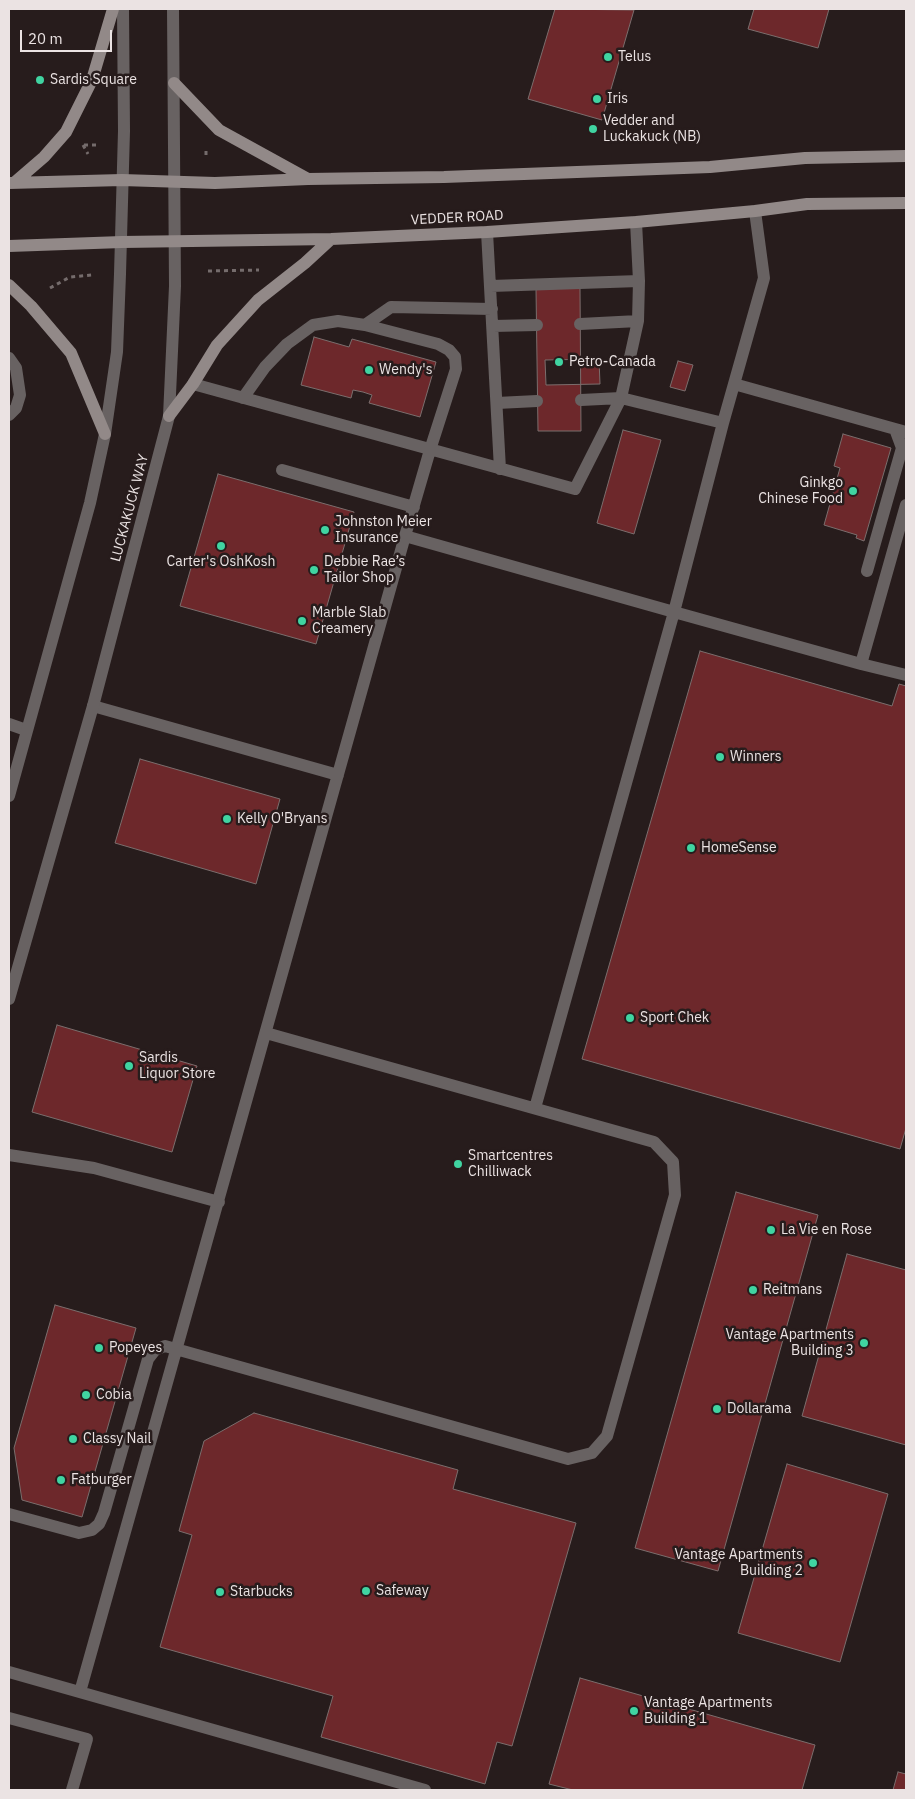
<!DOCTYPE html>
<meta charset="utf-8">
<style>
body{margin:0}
#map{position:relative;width:915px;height:1799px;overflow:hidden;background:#271c1c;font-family:"IBM Plex Sans",sans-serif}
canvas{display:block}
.frame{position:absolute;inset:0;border:10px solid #ebe3e3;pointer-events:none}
.scale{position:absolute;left:20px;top:30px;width:92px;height:22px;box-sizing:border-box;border:2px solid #ebe3e3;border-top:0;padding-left:6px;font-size:15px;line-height:18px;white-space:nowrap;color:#ebe3e3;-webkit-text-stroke:4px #271c1c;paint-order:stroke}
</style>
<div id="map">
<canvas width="915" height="1799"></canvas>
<div class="frame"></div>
<div class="scale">20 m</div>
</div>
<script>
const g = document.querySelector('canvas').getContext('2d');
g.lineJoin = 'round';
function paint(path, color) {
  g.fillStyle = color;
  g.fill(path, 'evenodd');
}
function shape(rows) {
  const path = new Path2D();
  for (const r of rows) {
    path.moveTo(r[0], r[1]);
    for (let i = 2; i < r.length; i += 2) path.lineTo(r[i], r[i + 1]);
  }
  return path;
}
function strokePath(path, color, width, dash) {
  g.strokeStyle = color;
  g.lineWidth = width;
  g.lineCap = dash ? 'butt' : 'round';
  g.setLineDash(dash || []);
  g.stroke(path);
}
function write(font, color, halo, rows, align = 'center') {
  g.font = font + ' "IBM Plex Sans",sans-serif';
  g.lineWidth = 5;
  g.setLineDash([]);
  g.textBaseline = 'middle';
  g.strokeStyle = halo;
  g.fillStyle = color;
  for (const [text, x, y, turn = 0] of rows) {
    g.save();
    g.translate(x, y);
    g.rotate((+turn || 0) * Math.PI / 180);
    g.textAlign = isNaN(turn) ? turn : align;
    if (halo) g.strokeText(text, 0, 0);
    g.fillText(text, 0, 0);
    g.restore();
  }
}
const building = shape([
 [555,9,634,10,602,120,528,99,555,9],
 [754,9,829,9,818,48,748,29,754,9],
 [580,288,581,431,538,431,536,289,580,288],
 [314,337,349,347,352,339,436,362,420,417,369,403,372,395,363,392,353,390,351,398,301,385,314,337],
 [599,359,600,384,546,385,545,360,599,359],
 [678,361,693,365,685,391,670,387,678,361],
 [623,430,661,440,634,534,597,523,623,430],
 [843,434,891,448,864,541,856,538,857,535,824,525,840,468,834,466,843,434],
 [218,474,354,512,316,644,180,606,218,474],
 [700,651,892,706,899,684,906,686,906,1128,900,1149,582,1059,700,651],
 [140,759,280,799,256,884,115,843,140,759],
 [57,1025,197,1066,172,1152,32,1112,57,1025],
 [736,1192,818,1215,718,1571,635,1548,736,1192],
 [847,1254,906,1270,906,1445,802,1416,847,1254],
 [55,1305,136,1328,82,1517,22,1500,14,1448,55,1305],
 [254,1413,458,1470,453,1489,576,1523,512,1746,497,1742,485,1784,321,1737,333,1696,160,1647,192,1535,179,1531,204,1441,254,1413],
 [787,1464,888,1494,840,1662,738,1633,787,1464],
 [580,1678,815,1745,802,1790,573,1790,549,1784,580,1678],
 [898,1772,906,1774,906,1790,893,1790,898,1772]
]);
paint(building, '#6d282b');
strokePath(building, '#7b6e6d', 1);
strokePath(shape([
 [83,145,88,154],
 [84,145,96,145],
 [206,155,206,147],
 [208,271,259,270],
 [50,288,70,277,92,275]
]), '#756c6c', 3, [4, 4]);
strokePath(shape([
 [755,211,764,278,723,423,674,612,861,664,906,675],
 [487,232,500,469],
 [491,286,639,281],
 [580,324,638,321],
 [493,326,537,325],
 [9,358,16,368,20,395,16,408,9,415],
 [193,384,575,489,621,398,638,321,639,281,636,222],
 [734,384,906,432],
 [243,398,265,367,287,344,313,325,338,321,365,325,391,307,492,309],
 [581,400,621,398,723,423],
 [497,403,537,401],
 [282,470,414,507],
 [405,536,674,612,535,1108],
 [867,571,902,448,895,429],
 [861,664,906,505],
 [93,706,338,775],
 [9,724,26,730],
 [9,1155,94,1168,219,1202],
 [9,1514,79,1533,92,1530,99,1524,104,1513,148,1359,155,1350,165,1346,568,1459,592,1453,607,1436,675,1195,673,1162,654,1142,266,1033],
 [9,1672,425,1790],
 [80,1692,405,536,430,450,456,369,455,357,449,350,438,344,365,325],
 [9,1718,87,1739,72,1790]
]), '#686262', 12);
strokePath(shape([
 [9,796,90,503,105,434,117,352,120,274,124,131,123,9],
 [9,999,93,706,169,416,175,286,173,9]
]), '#686262', 12);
strokePath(shape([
 [174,83,219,130,308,179],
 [15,182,44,157,66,132,92,80,113,9],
 [9,183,122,180,215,183,308,179,444,177,710,167,805,158,906,156],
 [9,246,122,242,331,239,487,232,636,222,755,211,807,204,906,203],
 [9,285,31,306,71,353,105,434],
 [169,416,193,384,217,345,258,300,305,263,331,239]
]), '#928988', 12);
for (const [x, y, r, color] of [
 [608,57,5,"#40d4a1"],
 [40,80,5,"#40d4a1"],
 [597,99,5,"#40d4a1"],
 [593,129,5,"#40d4a1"],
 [559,362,5,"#40d4a1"],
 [369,370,5,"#40d4a1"],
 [853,491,5,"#40d4a1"],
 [325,530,5,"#40d4a1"],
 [221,546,5,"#40d4a1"],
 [314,570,5,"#40d4a1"],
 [302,621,5,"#40d4a1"],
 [720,757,5,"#40d4a1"],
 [227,819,5,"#40d4a1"],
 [691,848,5,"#40d4a1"],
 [630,1018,5,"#40d4a1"],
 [129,1066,5,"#40d4a1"],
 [458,1164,5,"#40d4a1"],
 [771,1230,5,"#40d4a1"],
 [753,1290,5,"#40d4a1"],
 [864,1343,5,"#40d4a1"],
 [99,1348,5,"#40d4a1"],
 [86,1395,5,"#40d4a1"],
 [717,1409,5,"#40d4a1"],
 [73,1439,5,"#40d4a1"],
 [61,1480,5,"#40d4a1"],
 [813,1563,5,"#40d4a1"],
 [366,1591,5,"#40d4a1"],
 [220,1592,5,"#40d4a1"],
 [634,1711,5,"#40d4a1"]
]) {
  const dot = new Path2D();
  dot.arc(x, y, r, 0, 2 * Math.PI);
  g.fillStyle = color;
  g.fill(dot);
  strokePath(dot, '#271c1c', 2);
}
write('14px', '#ebe3e3', '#271c1c', [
 ["Telus",618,57],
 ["Sardis Square",50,80],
 ["Iris",607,99],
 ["Vedder and",603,121],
 ["Luckakuck (NB)",603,137],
 ["Petro-Canada",569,362],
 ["Wendy's",379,370],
 ["Ginkgo",843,483,"right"],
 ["Chinese Food",843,499,"right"],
 ["Johnston Meier",335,522],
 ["Insurance",335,538],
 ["Carter's OshKosh",221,562,"center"],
 ["Debbie Rae’s",324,562],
 ["Tailor Shop",324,578],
 ["Marble Slab",312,613],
 ["Creamery",312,629],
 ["Winners",730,757],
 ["Kelly O'Bryans",237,819],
 ["HomeSense",701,848],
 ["Sport Chek",640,1018],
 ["Sardis",139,1058],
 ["Liquor Store",139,1074],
 ["Smartcentres",468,1156],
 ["Chilliwack",468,1172],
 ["La Vie en Rose",781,1230],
 ["Reitmans",763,1290],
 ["Vantage Apartments",854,1335,"right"],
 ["Building 3",854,1351,"right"],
 ["Popeyes",109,1348],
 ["Cobia",96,1395],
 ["Dollarama",727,1409],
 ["Classy Nail",83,1439],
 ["Fatburger",71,1480],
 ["Vantage Apartments",803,1555,"right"],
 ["Building 2",803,1571,"right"],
 ["Safeway",376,1591],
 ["Starbucks",230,1592],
 ["Vantage Apartments",644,1703],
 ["Building 1",644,1719]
], 'left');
write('14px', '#ebe3e3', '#271c1c', [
 ["VEDDER ROAD",457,218,-3],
 ["LUCKAKUCK WAY",130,508,-75]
]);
</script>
